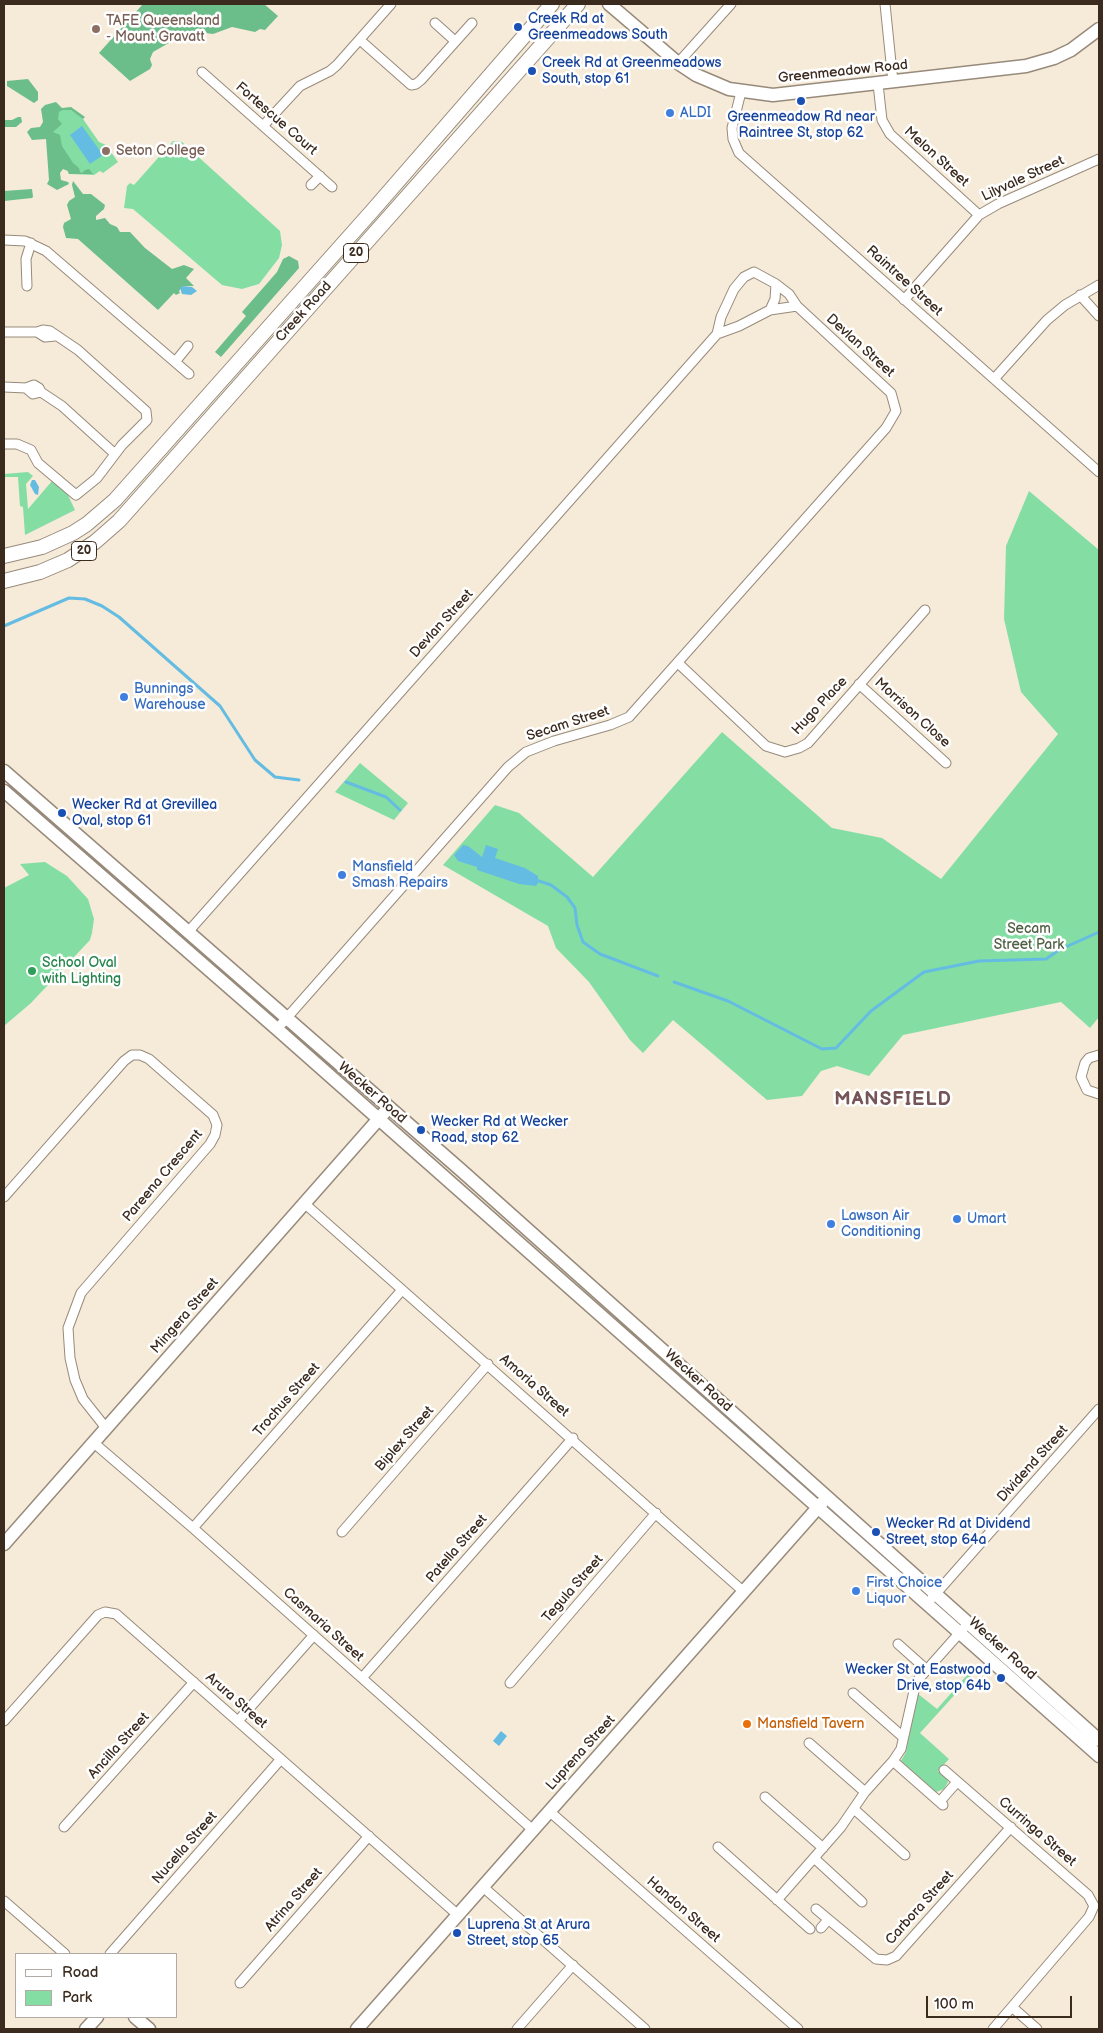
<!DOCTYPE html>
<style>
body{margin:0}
#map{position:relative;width:1103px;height:2033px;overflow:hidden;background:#f5ebd8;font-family:"Balsamiq Sans",sans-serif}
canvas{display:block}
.frame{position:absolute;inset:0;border:5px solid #3b2a1e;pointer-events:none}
.legend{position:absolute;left:15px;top:1953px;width:162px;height:65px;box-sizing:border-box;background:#fff;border:1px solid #b1aaa5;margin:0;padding:6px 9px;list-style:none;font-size:15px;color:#3b2a1e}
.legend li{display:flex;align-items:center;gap:10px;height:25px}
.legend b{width:25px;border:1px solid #b1aaa5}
.scale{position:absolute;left:926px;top:1996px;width:146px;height:22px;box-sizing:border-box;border:2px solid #3b2a1e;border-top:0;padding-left:6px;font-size:15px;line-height:18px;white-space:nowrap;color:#3b2a1e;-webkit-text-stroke:4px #fff;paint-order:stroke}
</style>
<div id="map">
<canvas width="1103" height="2033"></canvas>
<div class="frame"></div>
<ul class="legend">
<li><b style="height:6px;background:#fff"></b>Road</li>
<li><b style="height:14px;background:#84dea4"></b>Park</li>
</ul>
<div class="scale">100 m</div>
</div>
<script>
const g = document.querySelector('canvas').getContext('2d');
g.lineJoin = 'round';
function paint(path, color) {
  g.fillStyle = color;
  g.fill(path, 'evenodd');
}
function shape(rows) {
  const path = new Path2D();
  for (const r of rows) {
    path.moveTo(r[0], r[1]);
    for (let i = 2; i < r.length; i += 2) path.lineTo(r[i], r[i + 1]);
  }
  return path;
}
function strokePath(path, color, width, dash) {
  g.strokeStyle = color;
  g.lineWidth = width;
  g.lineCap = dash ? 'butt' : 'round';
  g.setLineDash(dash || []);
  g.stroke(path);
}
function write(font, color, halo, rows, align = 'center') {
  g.font = font + ' "Balsamiq Sans",sans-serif';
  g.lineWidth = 5;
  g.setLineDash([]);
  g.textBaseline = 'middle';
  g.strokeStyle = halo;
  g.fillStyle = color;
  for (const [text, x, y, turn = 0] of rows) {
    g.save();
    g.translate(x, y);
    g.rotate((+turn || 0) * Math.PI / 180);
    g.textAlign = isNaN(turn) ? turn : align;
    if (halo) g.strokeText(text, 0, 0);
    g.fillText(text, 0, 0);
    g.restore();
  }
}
paint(shape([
 [63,109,71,110,81,116,99,142,106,145,118,162,103,173,100,171,94,175,69,174,45,127,59,112],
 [173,141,182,142,280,231,282,245,279,258,259,284,242,289,222,285,133,209,124,208,127,186,130,183,134,185],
 [28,472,33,476,26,484,28,509,52,481,67,493,75,510,25,535,23,507,20,506,18,477,4,477,4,474],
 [1029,491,1099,550,1099,1017,1090,1028,1061,1002,903,1035,869,1076,837,1066,821,1071,802,1096,767,1100,673,1020,643,1053,630,1040,589,982,556,948,548,926,443,865,495,805,519,813,593,877,722,732,832,828,882,838,941,879,1058,734,1021,692,1004,619,1006,546],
 [360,763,408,803,394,820,335,792],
 [45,862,67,876,88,899,94,919,92,933,90,940,31,1003,4,1026,4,888,29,875,20,864],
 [976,1665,979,1668,920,1733,949,1759,938,1771,947,1778,948,1782,944,1789,936,1792,901,1761,906,1752,917,1693,937,1709]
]), '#84dea4');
paint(shape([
 [143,4,264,4,278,16,265,30,260,29,255,32,232,27,213,34,198,32,187,40,174,40,153,52,150,59,152,65,150,69,130,81,99,53],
 [28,79,38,92,38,100,34,103,7,86,7,81],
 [56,102,62,108,71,107,85,117,83,119,71,110,63,110,59,112,58,119,62,124,53,132,60,135,62,146,73,163,79,168,80,172,82,173,85,170,89,169,93,174,69,174,68,171,63,169,60,173,61,180,68,182,69,184,57,190,47,184,49,180,46,139,32,140,27,132,31,128,40,127,43,122,41,109,45,105],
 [18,117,21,117,22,122,16,127,4,127,4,120,12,120],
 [73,181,83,194,91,194,105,205,104,209,96,216,96,220,105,218,110,224,117,227,120,232,130,232,145,248,172,269,184,265,194,269,186,278,194,286,183,286,179,291,180,293,176,295,174,293,158,310,78,239,66,238,63,227,64,223,71,219,67,205,69,201,75,197,72,185],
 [32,189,33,197,32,198,4,201,4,191],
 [289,256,298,261,299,268,221,357,215,352,246,316,242,312,277,272,283,259]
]), '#6bbd8a');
paint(shape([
 [82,126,103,155,90,164,70,135],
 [183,286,192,287,197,291,191,295,182,294,180,288],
 [32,480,35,480,39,487,38,495,35,494,30,485],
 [463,845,468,846,482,857,486,845,498,849,495,858,525,868,538,876,538,883,536,886,519,884,477,870,477,867,458,861,454,855],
 [501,1731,507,1736,499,1746,493,1741]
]), '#65bce2');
strokePath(shape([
 [4,626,69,598,85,599,102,606,119,617,220,706,255,760,275,777,299,780],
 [346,782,386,797,400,810],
 [536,880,551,885,567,897,575,908,577,925,583,942,600,954,658,976],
 [674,982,728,1001,822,1049,836,1048,871,1011,924,972,979,961,1046,959,1059,950,1099,932]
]), '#65bce2', 3);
const street = shape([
 [885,4,893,82],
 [435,23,455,41],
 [360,40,411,85,416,84,421,80,472,23],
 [678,63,731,4],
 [202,72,332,187],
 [878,84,882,120,890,134,979,215],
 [741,92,732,128,733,139,739,153,1099,472],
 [263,126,300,86,330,71,337,65,391,4],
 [311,185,320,176],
 [4,240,25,241,46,251,189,374],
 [27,286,26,259,31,243],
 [1080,295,1099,316],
 [904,300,979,215,998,204,1099,159],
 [770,310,797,306],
 [4,332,37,332],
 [175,362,188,346],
 [994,379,1047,320,1065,305,1099,285],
 [4,387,26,388,34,385,39,388,41,392,33,394,26,388],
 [41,392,62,406,115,454],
 [4,444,17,444,31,450,38,463,76,495,97,478,122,445,147,420,146,411,78,350,50,331,43,330,37,332,45,337,55,336],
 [678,663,766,746,785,752,799,748,808,743,925,610],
 [859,684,946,763],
 [188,932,717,334,739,326,770,310,775,299,776,284,754,272,744,277,734,289,721,317,717,334],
 [277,1029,508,767,526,752,554,741,610,725,629,717,886,428,896,411,891,393,797,306,789,294,776,284],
 [1099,1055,1089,1058,1085,1063,1081,1077,1087,1090,1099,1094],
 [4,1197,124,1061,132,1055,140,1055,149,1059,213,1115,217,1125,215,1135,210,1144,81,1293,68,1328,70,1358,75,1380,83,1399,106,1428],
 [304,1203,744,1592],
 [94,1443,193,1528,533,1830],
 [193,1528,402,1290],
 [342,1532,488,1364],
 [932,1598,1099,1409],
 [898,1644,926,1669],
 [362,1678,573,1438],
 [510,1683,656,1513],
 [853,1693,903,1737],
 [4,1721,98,1615,105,1612,116,1614,458,1915],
 [238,1721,314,1635],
 [809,1743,865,1792],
 [893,1761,943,1805],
 [944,1770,1088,1895,1094,1906,1089,1917,993,2029],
 [765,1797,823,1848],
 [943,1798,957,1782],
 [854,1809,905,1855],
 [549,1811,798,2029],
 [64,1827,194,1682],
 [718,1847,810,1929],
 [814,1858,862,1902],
 [483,1887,645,2029],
 [777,1900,841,1827,865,1792,893,1761,901,1749,916,1682,963,1629],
 [4,1901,65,1954],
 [816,1909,876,1959,887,1960,896,1956,1011,1827],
 [821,1928,828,1920],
 [110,1954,281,1759],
 [240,1983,369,1836],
 [1012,2007,1037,2029],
 [517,2029,573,1965]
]);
const secondary = shape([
 [609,4,678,63,696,75,729,89,773,95,1026,66,1054,58,1071,50,1099,29],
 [4,771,462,1171,1099,1740],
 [4,791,277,1029,1099,1756],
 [4,1544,384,1113],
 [135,2017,149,2029],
 [86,2029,97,2017],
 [357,2029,822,1503]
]);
const primary = shape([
 [4,556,42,547,73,533,87,524,115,500,373,210,552,4],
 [4,581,40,572,68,560,95,542,119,521,578,4]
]);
strokePath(street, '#988a7b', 11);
strokePath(secondary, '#988a7b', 15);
strokePath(primary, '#988a7b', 16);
strokePath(street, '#fff', 9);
strokePath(secondary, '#fff', 12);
strokePath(primary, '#fff', 14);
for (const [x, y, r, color] of [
 [518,27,5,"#1a4fb4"],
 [96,29,5,"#8d6e63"],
 [532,71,5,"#1a4fb4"],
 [801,101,5,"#1a4fb4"],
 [670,113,5,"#3f7fe0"],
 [106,151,5,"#8d6e63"],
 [124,697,5,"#3f7fe0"],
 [62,813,5,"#1a4fb4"],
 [342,875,5,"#3f7fe0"],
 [32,971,5,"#2e9e5b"],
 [421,1130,5,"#1a4fb4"],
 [957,1219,5,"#3f7fe0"],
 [831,1224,5,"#3f7fe0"],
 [876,1532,5,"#1a4fb4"],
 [856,1591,5,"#3f7fe0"],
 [1001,1678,5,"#1a4fb4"],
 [747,1724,5,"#e8710a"],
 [457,1933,5,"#1a4fb4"]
]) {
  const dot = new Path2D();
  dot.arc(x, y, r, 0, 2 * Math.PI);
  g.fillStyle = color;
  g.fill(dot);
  strokePath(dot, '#fff', 2);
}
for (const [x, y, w] of [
 [356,253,25],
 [84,551,25]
]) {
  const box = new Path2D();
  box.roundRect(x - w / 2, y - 9.5, w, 19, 4);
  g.fillStyle = '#fff';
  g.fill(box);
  strokePath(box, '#3b2a1e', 1);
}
write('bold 12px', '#3b2a1e', null, [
 ["20",356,253],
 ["20",84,551]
]);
write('14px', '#164399', '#fff', [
 ["Creek Rd at",528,19],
 ["Greenmeadows South",528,35],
 ["Creek Rd at Greenmeadows",542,63],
 ["South, stop 61",542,79],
 ["Greenmeadow Rd near",801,117,"center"],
 ["Raintree St, stop 62",801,133,"center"],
 ["Wecker Rd at Grevillea",72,805],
 ["Oval, stop 61",72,821],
 ["Wecker Rd at Wecker",431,1122],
 ["Road, stop 62",431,1138],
 ["Wecker Rd at Dividend",886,1524],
 ["Street, stop 64a",886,1540],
 ["Wecker St at Eastwood",991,1670,"right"],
 ["Drive, stop 64b",991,1686,"right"],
 ["Luprena St at Arura",467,1925],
 ["Street, stop 65",467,1941]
], 'left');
write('14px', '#785e54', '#fff', [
 ["TAFE Queensland",106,21],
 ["- Mount Gravatt",106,37],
 ["Seton College",116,151]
], 'left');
write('14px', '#3b2a1e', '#fff', [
 ["Greenmeadow Road",843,72,-6],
 ["Fortescue Court",276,119,41],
 ["Melon Street",936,157,42],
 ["Lilyvale Street",1023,179,-25],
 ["Raintree Street",904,281,42],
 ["Creek Road",304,312,-48],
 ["Devlan Street",860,346,42],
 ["Devlan Street",442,624,-48],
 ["Hugo Place",820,706,-47],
 ["Morrison Close",912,713,42],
 ["Secam Street",568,724,-18],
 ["Wecker Road",372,1093,41],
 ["Pareena Crescent",163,1176,-50],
 ["Mingera Street",185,1316,-49],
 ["Wecker Road",698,1381,42],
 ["Amoria Street",534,1386,41],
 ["Trochus Street",287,1400,-49],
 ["Biplex Street",405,1439,-49],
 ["Dividend Street",1033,1464,-48],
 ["Patella Street",457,1549,-49],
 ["Tegula Street",573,1589,-49],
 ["Casmaria Street",323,1625,42],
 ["Wecker Road",1002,1649,42],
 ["Arura Street",236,1701,41],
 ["Ancilla Street",119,1746,-48],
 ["Luprena Street",581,1753,-48],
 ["Curringa Street",1037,1832,41],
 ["Nucella Street",185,1848,-49],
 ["Atrina Street",294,1900,-49],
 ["Carbora Street",920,1908,-48],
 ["Handon Street",683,1910,41]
]);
write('14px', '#366cbe', '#fff', [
 ["ALDI",680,113],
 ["Bunnings",134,689],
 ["Warehouse",134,705],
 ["Mansfield",352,867],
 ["Smash Repairs",352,883],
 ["Lawson Air",841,1216],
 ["Conditioning",841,1232],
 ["Umart",967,1219],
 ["First Choice",866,1583],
 ["Liquor",866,1599]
], 'left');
write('14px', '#516046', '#fff', [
 ["Secam",1029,929],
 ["Street Park",1029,945]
]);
write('14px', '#27864d', '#fff', [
 ["School Oval",42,963],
 ["with Lighting",42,979]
], 'left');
write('14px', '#c56008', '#fff', [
 ["Mansfield Tavern",757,1724]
], 'left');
g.letterSpacing = '1px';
write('bold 19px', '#755557', '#fff', [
 ["MANSFIELD",893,1100]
]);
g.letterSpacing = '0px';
</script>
